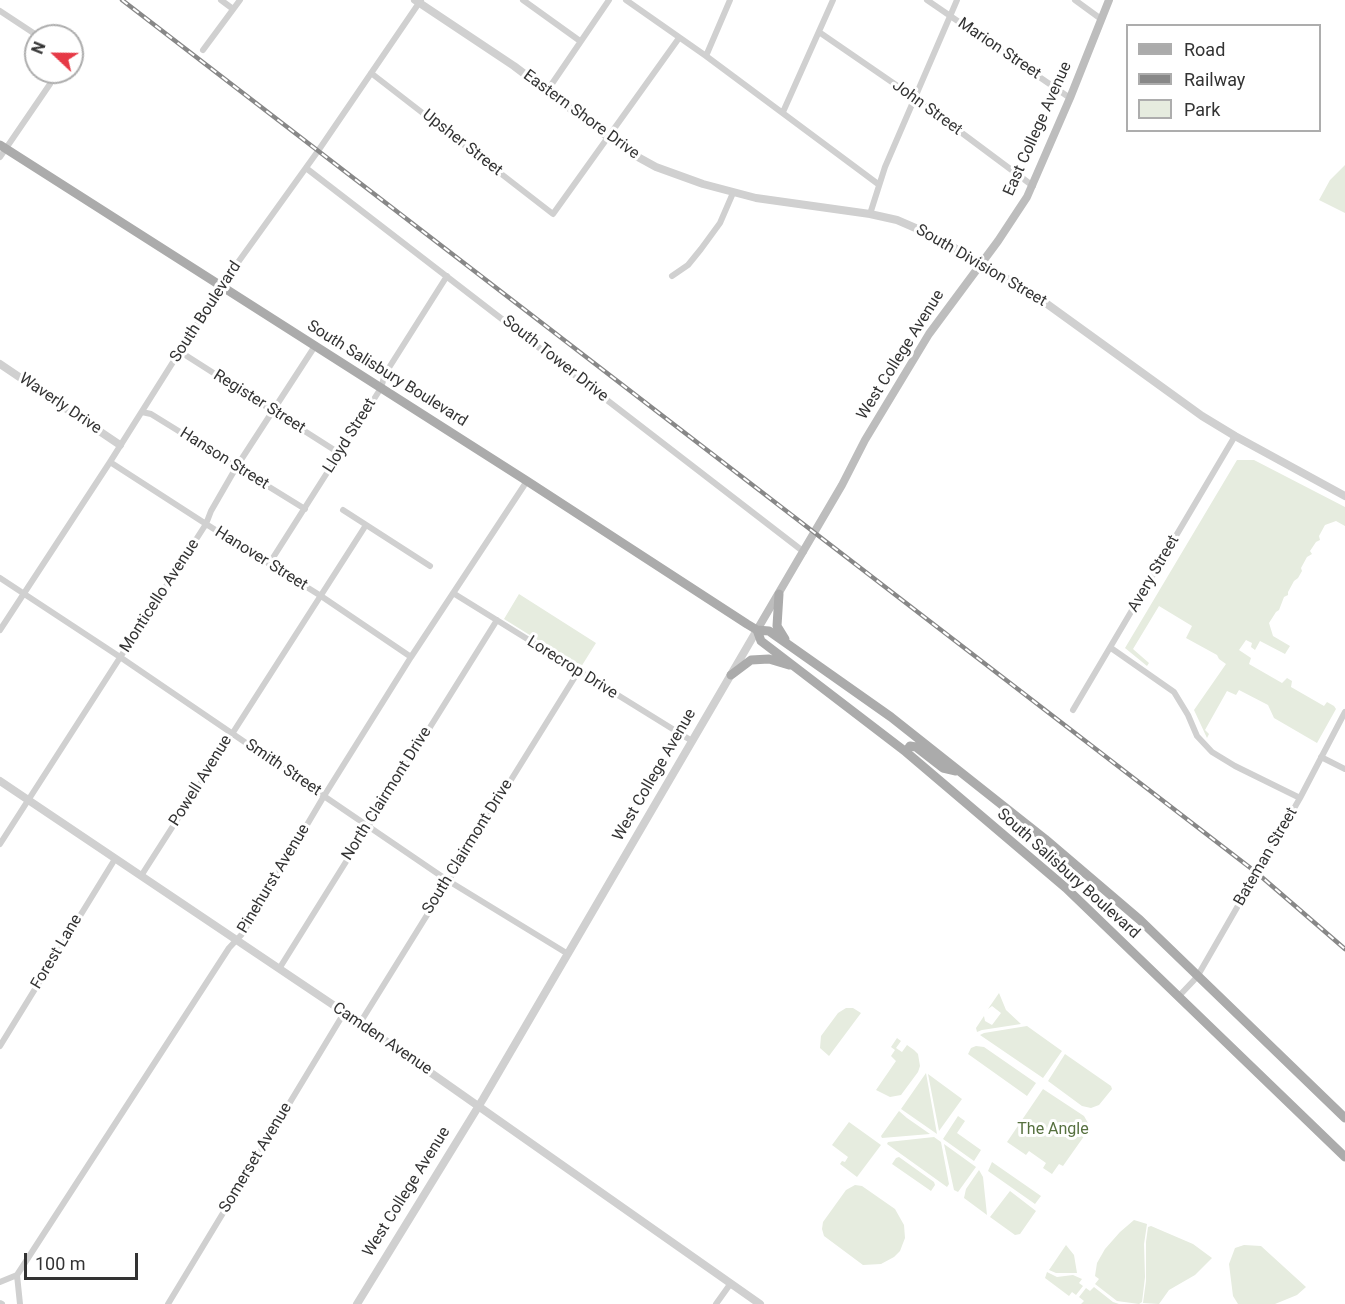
<!DOCTYPE html>
<style>
body{margin:0}
#map{position:relative;width:1345px;height:1304px;overflow:hidden;background:#fff;font-family:Roboto,sans-serif}
canvas{display:block}
.legend{position:absolute;left:1126px;top:24px;width:195px;height:108px;box-sizing:border-box;background:#fff;border:2px solid #adadad;margin:0;padding:8px 10px;list-style:none;font-size:18px;color:#333}
.legend li{display:flex;align-items:center;gap:12px;height:30px}
.legend b{width:30px;border:2px solid #adadad}
.north{position:absolute;left:24px;top:24px;width:60px;height:60px;box-sizing:border-box;background:#fff;border:2px solid #adadad;border-radius:50%;rotate:292deg;font-size:16px;font-weight:700;line-height:24px;text-align:center;color:#333}
.north::after{content:'';display:block;margin:auto;width:21px;height:27px;background:#e63946;clip-path:polygon(50% 0,100% 100%,50% 72%,0 100%)}
.scale{position:absolute;left:24px;top:1253px;width:114px;height:27px;box-sizing:border-box;border:3px solid #333;border-top:0;padding-left:8px;font-size:18px;line-height:21px;white-space:nowrap;color:#333;-webkit-text-stroke:4px #fff;paint-order:stroke}
</style>
<div id="map">
<canvas width="1345" height="1304"></canvas>
<ul class="legend">
<li><b style="height:8px;background:#ababab"></b>Road</li>
<li><b style="height:8px;background:#888"></b>Railway</li>
<li><b style="height:16px;background:#e6ecdf"></b>Park</li>
</ul>
<div class="north">N</div>
<div class="scale">100 m</div>
</div>
<script>
const g = document.querySelector('canvas').getContext('2d');
g.lineJoin = 'round';
function paint(path, color) {
  g.fillStyle = color;
  g.fill(path, 'evenodd');
}
function shape(rows) {
  const path = new Path2D();
  for (const r of rows) {
    path.moveTo(r[0], r[1]);
    for (let i = 2; i < r.length; i += 2) path.lineTo(r[i], r[i + 1]);
  }
  return path;
}
function strokePath(path, color, width, dash) {
  g.strokeStyle = color;
  g.lineWidth = width;
  g.lineCap = dash ? 'butt' : 'round';
  g.setLineDash(dash || []);
  g.stroke(path);
}
function write(font, color, halo, rows, align = 'center') {
  g.font = font + ' Roboto,sans-serif';
  g.lineWidth = 6;
  g.setLineDash([]);
  g.textBaseline = 'middle';
  g.strokeStyle = halo;
  g.fillStyle = color;
  for (const [text, x, y, turn = 0] of rows) {
    g.save();
    g.translate(x, y);
    g.rotate((+turn || 0) * Math.PI / 180);
    g.textAlign = isNaN(turn) ? turn : align;
    if (halo) g.strokeText(text, 0, 0);
    g.fillText(text, 0, 0);
    g.restore();
  }
}
paint(shape([
 [1345,165,1345,213,1319,200,1330,180],
 [1237,460,1254,460,1345,507,1345,526,1336,521,1325,525,1319,536,1320,540,1316,542,1310,551,1312,554,1307,557,1301,568,1302,571,1298,578,1294,581,1288,592,1288,595,1284,597,1279,610,1276,612,1269,623,1273,636,1290,646,1285,654,1260,641,1255,650,1251,647,1252,643,1246,640,1239,650,1251,658,1249,664,1282,683,1287,678,1292,681,1291,687,1324,706,1327,702,1334,706,1336,709,1317,743,1274,718,1268,705,1239,690,1236,695,1227,691,1205,730,1209,734,1207,738,1194,710,1226,664,1219,659,1217,655,1186,638,1192,626,1159,606,1133,649,1149,663,1147,666,1125,648],
 [519,594,596,643,581,667,504,619],
 [999,993,1006,1010,1021,1024,982,1030,977,1032,976,1028,984,1016,985,1021,992,1025,1001,1013,992,1006,988,1009],
 [846,1008,853,1008,861,1013,829,1056,820,1048,821,1036,838,1013],
 [1027,1026,1062,1051,1043,1078,980,1035,984,1033],
 [897,1038,901,1041,896,1048,902,1052,907,1045,914,1050,918,1054,920,1066,918,1072,901,1095,890,1097,876,1090,896,1061,891,1056,895,1050,891,1047],
 [976,1046,984,1047,1036,1083,1027,1096,968,1054,971,1048],
 [1065,1054,1111,1086,1112,1089,1099,1105,1091,1108,1082,1106,1048,1081],
 [926,1073,937,1134,901,1109],
 [928,1074,962,1099,939,1131],
 [1043,1089,1084,1116,1088,1123,1087,1132,1063,1166,1059,1164,1052,1174,1043,1168,1046,1163,1029,1151,1026,1155,1007,1142],
 [899,1111,907,1118,930,1134,882,1138,881,1136],
 [958,1116,965,1121,957,1133,981,1150,974,1161,943,1139],
 [849,1122,881,1145,857,1177,840,1164,842,1161,845,1162,848,1157,832,1145],
 [934,1137,941,1142,949,1184,947,1187,887,1144,888,1142],
 [944,1144,976,1167,958,1192,954,1190],
 [899,1157,934,1182,935,1185,931,1191,892,1164,896,1158],
 [992,1162,1041,1196,1035,1204,988,1171],
 [979,1170,983,1177,987,1215,964,1198,966,1189],
 [855,1185,862,1186,895,1209,904,1225,905,1238,900,1251,894,1257,881,1264,863,1265,824,1236,822,1229,823,1222,846,1190],
 [1010,1191,1036,1211,1020,1234,1015,1235,990,1217],
 [1134,1220,1147,1224,1144,1244,1145,1277,1142,1302,1139,1304,1117,1301,1095,1284,1099,1279,1095,1276,1097,1263,1105,1249,1120,1232],
 [1151,1226,1193,1244,1212,1258,1195,1275,1169,1290,1159,1304,1143,1303,1146,1281,1146,1242,1148,1227],
 [1066,1245,1074,1255,1077,1273,1056,1273,1049,1270],
 [1244,1245,1261,1246,1306,1287,1297,1295,1275,1304,1238,1304,1233,1296,1229,1264,1235,1248],
 [1047,1272,1057,1277,1073,1275,1082,1279,1079,1283,1083,1286,1076,1295,1072,1292,1069,1296,1045,1278],
 [1094,1287,1113,1302,1119,1304,1081,1304,1084,1301,1079,1297,1086,1288,1090,1291]
]), '#e6ecdf');
strokePath(shape([
 [221,0,233,9],
 [523,0,580,41],
 [626,0,706,56,878,184],
 [927,0,1070,98],
 [1075,0,1101,19],
 [0,11,38,36],
 [819,32,915,98,1033,186],
 [203,50,240,0],
 [706,56,730,0],
 [371,73,553,214,679,38],
 [547,91,609,0],
 [783,112,833,0],
 [0,157,50,84,55,72],
 [306,168,804,552],
 [870,214,885,167,957,0],
 [672,276,688,265,701,249,720,223,733,193],
 [179,351,339,453],
 [142,412,151,414,305,509],
 [110,462,206,524,321,596,411,657],
 [343,510,430,566],
 [269,564,381,388,385,374,447,276],
 [0,578,120,657,447,880,568,954],
 [453,593,692,741],
 [0,630,110,462,221,286,318,151,421,0],
 [1111,648,1174,692,1188,715,1197,736,1212,752,1235,766,1300,798],
 [1073,710,1235,436],
 [1321,757,1345,769],
 [0,844,206,524,211,511,237,466,315,346],
 [141,876,366,525],
 [279,969,497,620],
 [1179,996,1197,977,1300,798,1345,712],
 [360,1023,578,672],
 [0,1046,115,859],
 [17,1275,20,1304],
 [0,1282,17,1275,229,948,243,933,324,796,411,657,527,481],
 [0,1303,2,1304],
 [168,1304,344,1013],
 [716,1304,731,1283]
]), '#d0d0d0', 6);
strokePath(shape([
 [415,0,514,66,608,137,636,156,656,167,703,184,756,198,870,214,897,220,934,236,1036,296,1202,416,1235,436,1345,496],
 [0,364,120,445],
 [0,781,360,1023,760,1304],
 [357,1304,483,1099,757,630]
]), '#d0d0d0', 8);
strokePath(shape([
 [757,630,842,485,865,440,929,334,998,241,1027,197,1070,98,1109,0]
]), '#bdbdbd', 8);
strokePath(shape([
 [0,145,527,481,747,624,757,630,769,631,891,717,1045,839,1140,920,1345,1118],
 [779,594,777,626,785,639],
 [757,630,761,641,906,752,1066,888,1345,1157],
 [731,675,751,660,769,659,789,665],
 [906,752,910,746,916,747,943,768,956,771]
]), '#ababab', 9);
const rail = shape([
 [122,0,1257,873,1345,949]
]);
strokePath(rail, '#888', 4.5);
strokePath(rail, '#fff', 2, [7]);
write('16px', '#333', '#fff', [
 ["Marion Street",999,49,34],
 ["John Street",927,108,36],
 ["Eastern Shore Drive",581,115,36],
 ["East College Avenue",1038,129,-66],
 ["Upsher Street",462,143,38],
 ["South Division Street",981,266,30],
 ["South Boulevard",206,312,-57],
 ["West College Avenue",901,355,-58],
 ["South Tower Drive",555,359,38],
 ["South Salisbury Boulevard",387,374,32],
 ["Register Street",259,402,32],
 ["Waverly Drive",60,404,34],
 ["Lloyd Street",350,436,-58],
 ["Hanson Street",224,459,32],
 ["Hanover Street",261,559,32],
 ["Avery Street",1154,574,-60],
 ["Monticello Avenue",160,596,-57],
 ["Lorecrop Drive",572,668,32],
 ["Smith Street",283,768,34],
 ["West College Avenue",655,775,-60],
 ["Powell Avenue",201,781,-58],
 ["North Clairmont Drive",387,794,-58],
 ["South Clairmont Drive",468,847,-58],
 ["Bateman Street",1266,857,-60],
 ["South Salisbury Boulevard",1068,874,42],
 ["Pinehurst Avenue",274,879,-59],
 ["Forest Lane",57,952,-59],
 ["Camden Avenue",382,1039,34],
 ["Somerset Avenue",256,1158,-59],
 ["West College Avenue",407,1192,-58]
]);
write('16px', '#56703f', '#fff', [
 ["The Angle",1053,1130]
]);
</script>
